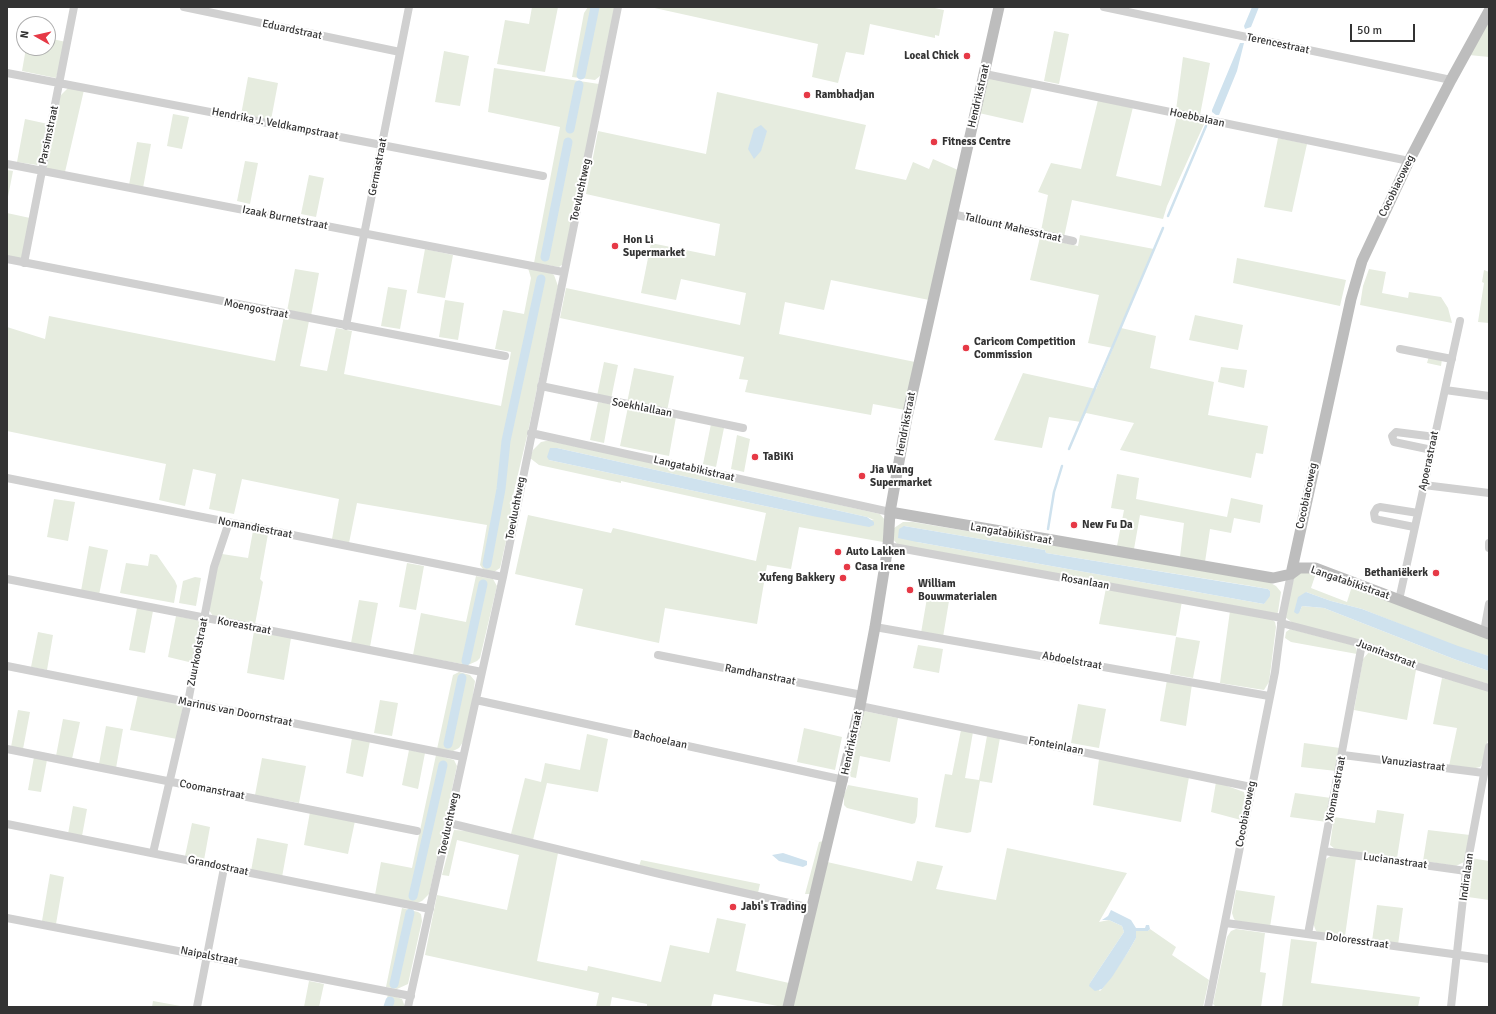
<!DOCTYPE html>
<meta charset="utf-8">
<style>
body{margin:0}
#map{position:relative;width:1496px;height:1014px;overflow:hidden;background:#fff;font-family:Signika,sans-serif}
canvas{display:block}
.frame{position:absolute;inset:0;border:8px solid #333;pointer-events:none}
.north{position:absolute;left:16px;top:16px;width:40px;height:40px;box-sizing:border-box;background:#fff;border:1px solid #adadad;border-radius:50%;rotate:278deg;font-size:11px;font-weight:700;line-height:16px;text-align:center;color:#333}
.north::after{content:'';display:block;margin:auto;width:14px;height:18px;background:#e63946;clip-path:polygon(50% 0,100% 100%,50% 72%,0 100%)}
.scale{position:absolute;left:1350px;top:24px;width:65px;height:18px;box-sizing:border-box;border:2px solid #333;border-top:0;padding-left:5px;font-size:12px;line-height:14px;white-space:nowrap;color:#333;-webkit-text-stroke:3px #fff;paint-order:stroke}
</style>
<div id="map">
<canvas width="1496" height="1014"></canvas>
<div class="frame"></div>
<div class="north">N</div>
<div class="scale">50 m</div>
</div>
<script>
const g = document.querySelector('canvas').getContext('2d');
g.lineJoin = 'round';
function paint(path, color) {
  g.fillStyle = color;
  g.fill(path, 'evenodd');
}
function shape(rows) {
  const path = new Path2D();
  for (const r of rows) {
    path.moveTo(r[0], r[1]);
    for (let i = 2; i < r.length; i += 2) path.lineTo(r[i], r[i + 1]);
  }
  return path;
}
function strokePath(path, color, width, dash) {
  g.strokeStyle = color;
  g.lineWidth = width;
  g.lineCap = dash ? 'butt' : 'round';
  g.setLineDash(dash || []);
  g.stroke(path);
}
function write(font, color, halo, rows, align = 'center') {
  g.font = font + ' Signika,sans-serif';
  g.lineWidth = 4;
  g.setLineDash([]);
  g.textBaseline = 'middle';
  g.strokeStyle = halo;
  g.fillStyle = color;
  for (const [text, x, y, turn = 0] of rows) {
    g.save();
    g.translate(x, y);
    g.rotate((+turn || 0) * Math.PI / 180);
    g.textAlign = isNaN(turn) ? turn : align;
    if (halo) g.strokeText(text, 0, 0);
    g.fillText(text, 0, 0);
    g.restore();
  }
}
paint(shape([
 [532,7,558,7,545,72,497,64,505,20,529,24],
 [588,7,615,7,600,76,595,80,572,77,584,13],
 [650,7,930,7,944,10,939,36,935,35,935,38,870,24,864,55,846,52,838,83,812,77,818,44],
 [1489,19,1489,57,1469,55],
 [1054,31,1069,34,1059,84,1044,81],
 [48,38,66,42,56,78,22,71,26,48,48,48],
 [444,51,469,56,460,106,435,102],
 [1183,57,1210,63,1200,115,1176,110],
 [494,68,599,84,563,264,559,267,534,263,560,127,488,112],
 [248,77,278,83,271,120,241,115],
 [988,78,1032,87,1023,123,979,113],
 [68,88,84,90,65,172,48,169,46,167,60,96],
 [717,92,866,125,855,169,906,180,913,162,929,169,933,159,958,170,929,300,831,280,824,310,785,302,779,334,915,362,905,410,873,404,871,415,745,392,748,380,739,379,744,357,560,318,566,288,740,325,746,293,681,279,676,300,641,293,651,243,715,256,720,224,586,194,598,131,706,154],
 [1098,100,1133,107,1116,176,1161,186,1177,116,1205,122,1167,206,1163,219,1072,200,1064,237,1041,231,1048,195,1038,192,1051,163,1081,169],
 [173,114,189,117,182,149,167,146],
 [25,119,48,124,41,159,37,165,17,162],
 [1278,138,1307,144,1292,212,1264,207],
 [137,142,151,144,143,188,129,185],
 [245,161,258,163,250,204,237,201],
 [7,170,13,171,7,202],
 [309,175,324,178,316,217,301,214],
 [7,213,30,218,22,257,19,259,7,257],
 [1080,235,1154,249,1121,328,1156,336,1150,368,1214,382,1208,415,1268,426,1263,454,1256,453,1251,478,1120,450,1134,423,1086,413,1081,422,1049,417,1042,448,994,440,1023,373,1096,389,1113,348,1088,343,1099,295,1030,280,1040,237,1078,246],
 [425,249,453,255,445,298,417,293],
 [1237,258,1346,280,1340,306,1233,283],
 [528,268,549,272,554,275,558,286,528,432,510,508,513,509,501,564,500,568,494,572,483,569,480,565,487,525,357,503,349,543,332,539,339,499,242,479,234,514,209,509,216,474,193,469,185,506,159,500,166,464,7,431,7,327,45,339,49,316,275,361,284,316,309,321,300,366,327,371,336,328,352,331,344,374,501,406,511,352,495,349,503,310,524,314,531,278],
 [295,269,319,273,311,316,287,311],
 [1369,269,1386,272,1382,293,1408,298,1409,292,1441,297,1448,308,1452,323,1360,305,1363,286],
 [1484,270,1489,272,1489,323,1478,322,1484,283,1482,282],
 [388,287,407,290,400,329,381,326],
 [445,300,464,303,458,340,439,337],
 [1195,315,1243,325,1238,350,1189,340],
 [1429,356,1442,359,1441,366,1427,363],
 [604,362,618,365,611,399,597,396],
 [1221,367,1247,370,1244,388,1218,382],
 [634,368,674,376,667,411,627,403],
 [598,402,611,404,604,443,590,440],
 [628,407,676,417,669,456,620,446],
 [711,424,724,428,716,467,703,464],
 [737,435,750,439,744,472,731,469],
 [546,441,550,441,658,464,880,514,885,520,883,542,799,527,791,569,767,565,757,624,665,608,659,643,575,625,583,589,515,574,528,515,611,533,613,528,756,561,766,513,621,481,621,483,539,465,530,458,533,450,541,442],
 [557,448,867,517,874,520,807,515,549,460],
 [1117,474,1139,478,1136,499,1227,517,1231,498,1263,505,1260,523,1234,518,1231,533,1210,529,1205,562,1180,557,1184,523,1140,515,1134,549,1117,546,1124,510,1111,508],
 [54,499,75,502,68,541,47,537],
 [903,522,913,522,1267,581,1276,586,1281,592,1278,612,1277,614,898,545,892,538,894,528],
 [904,526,1045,550,1046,553,1251,586,1268,589,1270,591,1264,604,917,542],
 [253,531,268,534,260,579,263,582,255,624,213,616,209,610,217,569,222,554,248,558],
 [89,546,108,550,99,595,81,591],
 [150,554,157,555,175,581,177,586,174,603,120,593,126,563,148,566],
 [407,563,424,566,416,610,399,607],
 [1298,573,1316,573,1311,588,1347,602,1352,586,1489,637,1489,656,1458,647,1362,609,1331,601,1306,592,1299,613,1302,606,1324,608,1454,659,1489,671,1489,684,1444,672,1294,624,1285,617,1294,578],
 [476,576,493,579,497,586,480,658,477,661,468,665,413,655,421,613,466,622],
 [195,577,201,578,196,606,179,603,183,581],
 [1106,588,1182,601,1176,636,1099,624],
 [927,598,949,601,943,637,921,633],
 [359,600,378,603,370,647,351,643],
 [137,608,153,611,145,653,129,650],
 [1230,611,1271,618,1275,622,1276,627,1269,682,1264,690,1220,683],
 [176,616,197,620,201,623,193,663,168,657],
 [1290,629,1356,646,1357,654,1291,642,1285,638,1286,632],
 [254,631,291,638,284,680,247,673],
 [38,632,53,635,47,670,31,667],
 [1176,637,1200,641,1193,678,1170,674],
 [918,645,943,649,939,673,913,668],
 [1369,652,1416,670,1407,720,1354,710,1363,659],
 [459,672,470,675,475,681,471,709,463,742,459,748,453,751,437,749,453,675],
 [1442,678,1489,690,1489,735,1483,762,1480,767,1472,769,1449,766,1457,728,1433,724],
 [1167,680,1192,684,1186,726,1160,721],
 [138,694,183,705,177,739,130,730],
 [380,700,398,703,392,736,374,733],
 [1078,704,1106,709,1099,748,1071,743],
 [18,710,30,712,23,749,11,747],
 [864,711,898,718,890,762,860,756,856,778,851,777,849,773],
 [63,719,80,722,72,759,56,756],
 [106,726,123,729,116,768,99,764],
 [804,728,842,737,835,770,797,762],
 [961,730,973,732,965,778,979,780,987,736,1000,738,992,783,980,781,971,832,967,833,935,827,945,774,952,775],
 [587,734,608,739,598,792,547,783,533,840,511,834,525,778,541,782,545,763,580,770],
 [352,738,370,741,363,777,346,773],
 [1304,743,1340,748,1336,771,1301,767],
 [409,750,425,753,418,789,402,785],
 [436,755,454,760,457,766,429,894,422,901,417,903,375,895,381,862,412,868],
 [34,757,47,760,41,792,28,790],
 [262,758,306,766,299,803,255,795],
 [1099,759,1189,777,1181,822,1093,805],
 [1216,782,1244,792,1245,797,1241,820,1211,812],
 [848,785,918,798,917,816,915,823,912,824,847,808,844,805,844,795],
 [1295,793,1331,798,1327,822,1290,817],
 [73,806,87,809,82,836,68,834],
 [1377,810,1404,814,1397,858,1335,849,1330,845,1334,817,1375,823],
 [310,812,355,821,348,854,304,845],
 [192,823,210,827,204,860,185,856],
 [454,830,469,831,558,853,537,961,587,971,588,966,661,982,670,945,709,953,717,918,746,924,736,971,789,983,783,1007,714,994,711,1007,647,1007,647,1004,612,997,610,1007,596,1007,599,993,425,955,437,895,507,910,519,855,457,840,449,876,442,875],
 [1428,830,1470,835,1464,862,1456,866,1423,861],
 [257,838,288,844,282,877,251,871],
 [823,841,810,894,805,894,819,842],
 [1007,848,1127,873,1099,922,1109,920,1122,926,1124,932,1090,983,1100,991,1102,989,1128,952,1136,938,1136,931,1148,931,1150,929,1176,947,1172,955,1209,980,1203,1007,791,1007,827,862,912,881,917,861,943,866,936,889,996,900],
 [1333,854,1356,858,1345,936,1320,933,1316,931,1313,923,1324,863,1326,859],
 [1471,858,1489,861,1489,900,1468,897],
 [641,860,760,884,758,893,639,866],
 [50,874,64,877,56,924,42,921],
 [1236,890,1275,896,1270,927,1236,921,1234,919,1232,913],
 [1377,905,1403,908,1398,945,1372,941],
 [402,908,418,912,421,914,422,921,408,984,397,989,386,987],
 [1236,929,1265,933,1260,972,1266,973,1261,1007,1216,1007,1213,1004,1227,937,1231,931],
 [1291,939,1317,942,1311,983,1420,997,1418,1007,1282,1007],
 [309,981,324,984,319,1007,304,1007],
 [388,994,402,999,405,1007,385,1007],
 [153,1001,186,1007,152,1007]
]), '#e6ecdf');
paint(shape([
 [1252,7,1259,7,1251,27,1245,29,1244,26],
 [1240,43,1244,43,1237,71,1219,115,1216,115,1212,112,1212,110],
 [761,125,767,131,761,151,754,159,748,149,754,129],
 [550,448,557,448,867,517,874,522,874,525,869,527,807,515,549,460,547,457],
 [904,526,1045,550,1046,553,1268,589,1270,591,1270,596,1264,604,917,542,898,538,899,529],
 [1306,592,1331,601,1362,609,1458,646,1489,656,1489,671,1454,659,1324,608,1302,606,1299,613,1297,614,1294,612,1298,597],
 [783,853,807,861,807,865,803,867,779,861,772,855],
 [1111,910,1131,920,1136,928,1145,928,1146,925,1149,925,1150,929,1148,931,1136,931,1136,938,1128,952,1112,977,1102,989,1095,991,1089,986,1090,983,1124,932,1122,926,1109,920,1102,920,1108,916]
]), '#cfe2ee');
strokePath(shape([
 [1168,216,1206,126],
 [1069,449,1163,228],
 [1048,529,1054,492,1062,466]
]), '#cfe2ee', 2.5);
strokePath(shape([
 [581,75,595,7],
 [570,129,579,85],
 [545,257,568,142],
 [487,564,501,489,506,441,541,279],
 [466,661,483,584],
 [448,744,462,678],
 [413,896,443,765],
 [394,984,410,913],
 [388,1007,390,1001]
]), '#cfe2ee', 9);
strokePath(shape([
 [184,7,400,52],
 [1104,7,1451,80],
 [7,73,543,176],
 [985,74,1409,161],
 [7,164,563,272],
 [952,214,1073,241],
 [7,259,505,356],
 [24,263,74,7],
 [346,326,409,7],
 [1400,349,1452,359],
 [541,386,743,428],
 [1445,390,1489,396],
 [531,433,890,512],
 [1432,450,1394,442,1392,436,1396,432,1435,437],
 [7,478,503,577],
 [1424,485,1489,493],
 [1414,527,1379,520,1375,519,1374,513,1377,508,1380,507,1418,513],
 [1489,543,1489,548],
 [888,546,1282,618],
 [7,579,482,672],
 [1399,600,1460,321],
 [1281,623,1362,644,1413,665,1489,688],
 [875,627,1269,696],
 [1484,632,1489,604],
 [658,655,862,695],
 [7,666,463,757],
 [476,700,844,780],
 [860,706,1251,787],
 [7,749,417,831],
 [1343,755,1484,773],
 [449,823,660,874,811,908],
 [7,824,430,909],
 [1324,851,1466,871],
 [153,853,188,702,214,567,229,522],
 [7,918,411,996],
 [1226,923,1489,959],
 [1308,934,1362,644],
 [197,1007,224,868],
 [408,1007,503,577,618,7],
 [1208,1007,1275,672,1282,618,1291,574],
 [1451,1007,1466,871,1489,747]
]), '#d0d0d0', 8);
strokePath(shape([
 [890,512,1273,578,1291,574,1299,568,1315,568,1489,634],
 [1291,574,1351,299,1362,261,1409,161,1451,80,1489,11],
 [788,1007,860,706,875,627,888,546,890,512,907,417,999,7]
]), '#bdbdbd', 11);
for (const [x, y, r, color] of [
 [967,56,4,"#e63946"],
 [807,95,4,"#e63946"],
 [934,142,4,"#e63946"],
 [615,246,4,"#e63946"],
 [966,348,4,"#e63946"],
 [755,457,4,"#e63946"],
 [862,476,4,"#e63946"],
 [1074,525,4,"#e63946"],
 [838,552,4,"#e63946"],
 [847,567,4,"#e63946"],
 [1436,573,4,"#e63946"],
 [843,578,4,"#e63946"],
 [910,590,4,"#e63946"],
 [733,907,4,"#e63946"]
]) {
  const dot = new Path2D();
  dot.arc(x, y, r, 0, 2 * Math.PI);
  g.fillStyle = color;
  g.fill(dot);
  strokePath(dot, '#fff', 1.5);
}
write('11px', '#333', '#fff', [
 ["Eduardstraat",292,30,12],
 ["Terencestraat",1278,44,12],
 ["Hendrikstraat",979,96,-77],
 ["Hoebbalaan",1197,118,12],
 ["Hendrika J. Veldkampstraat",275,124,11],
 ["Parsimstraat",49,135,-78],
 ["Germastraat",378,167,-79],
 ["Cocobiacoweg",1397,186,-64],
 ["Toevluchtweg",581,190,-78],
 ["Izaak Burnetstraat",285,218,11],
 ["Tallount Mahesstraat",1013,228,13],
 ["Moengostraat",256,309,11],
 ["Soekhlallaan",642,408,11],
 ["Hendrikstraat",906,424,-79],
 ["Apoerastraat",1429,461,-78],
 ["Langatabikistraat",694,469,13],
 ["Cocobiacoweg",1307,496,-78],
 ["Toevluchtweg",516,508,-79],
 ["Nomandiestraat",255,528,11],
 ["Langatabikistraat",1011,534,10],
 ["Rosanlaan",1085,582,10],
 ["Langatabikistraat",1350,583,19],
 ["Koreastraat",244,626,11],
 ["Zuurkoolstraat",198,652,-79],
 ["Juanitastraat",1386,654,21],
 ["Abdoelstraat",1072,661,10],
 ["Ramdhanstraat",760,675,11],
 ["Marinus van Doornstraat",235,712,11],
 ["Bachoelaan",660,740,12],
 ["Hendrikstraat",852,743,-78],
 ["Fonteinlaan",1056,746,11],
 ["Vanuziastraat",1413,764,7],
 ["Xiomarastraat",1336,789,-79],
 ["Coomanstraat",212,790,11],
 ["Cocobiacoweg",1246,814,-79],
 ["Toevluchtweg",449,824,-78],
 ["Lucianastraat",1395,861,8],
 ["Grandostraat",218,866,12],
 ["Indiralaan",1467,877,-82],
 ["Doloresstraat",1357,941,8],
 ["Naipalstraat",209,956,11]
]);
write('bold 11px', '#333', '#fff', [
 ["Local Chick",959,56,"right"],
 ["Rambhadjan",815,95],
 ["Fitness Centre",942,142],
 ["Hon Li",623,240],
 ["Supermarket",623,253],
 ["Caricom Competition",974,342],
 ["Commission",974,355],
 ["TaBiKi",763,457],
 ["Jia Wang",870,470],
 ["Supermarket",870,483],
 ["New Fu Da",1082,525],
 ["Auto Lakken",846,552],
 ["Casa Irene",855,567],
 ["Bethaniëkerk",1428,573,"right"],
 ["Xufeng Bakkery",835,578,"right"],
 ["William",918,584],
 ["Bouwmaterialen",918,597],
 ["Jabi's Trading",741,907]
], 'left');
</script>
